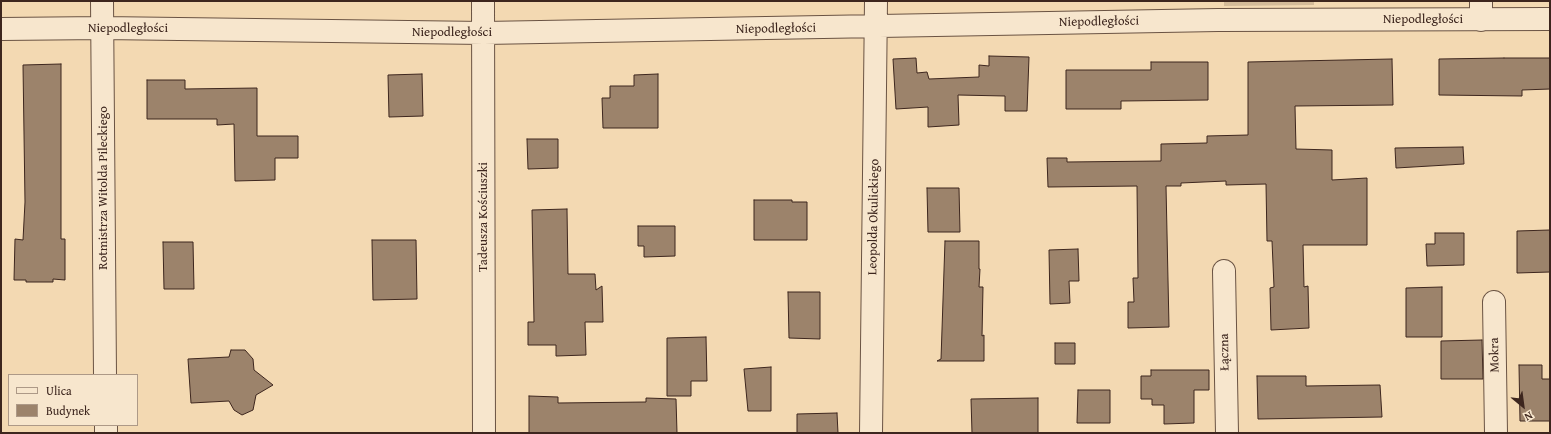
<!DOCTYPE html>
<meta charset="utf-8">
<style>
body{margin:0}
#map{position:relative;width:1551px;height:434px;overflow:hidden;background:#f3d9b2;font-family:"Gentium Book Plus",serif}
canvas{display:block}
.frame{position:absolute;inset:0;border:2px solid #3d261e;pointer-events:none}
.legend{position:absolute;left:8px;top:374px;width:130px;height:52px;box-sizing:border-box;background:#f7e6cd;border:1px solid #ad9987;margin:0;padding:5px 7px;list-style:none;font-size:12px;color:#3d261e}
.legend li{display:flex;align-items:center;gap:8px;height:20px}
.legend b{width:20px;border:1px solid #ad9987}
.north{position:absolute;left:1503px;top:386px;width:40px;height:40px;-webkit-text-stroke:3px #f7e6cd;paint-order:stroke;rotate:151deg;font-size:11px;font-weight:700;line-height:16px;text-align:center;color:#3d261e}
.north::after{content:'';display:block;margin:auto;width:14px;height:18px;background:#3d261e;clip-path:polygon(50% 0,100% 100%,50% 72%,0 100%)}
</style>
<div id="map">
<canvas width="1551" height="434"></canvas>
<div class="frame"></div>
<ul class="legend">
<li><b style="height:5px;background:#f7e6cd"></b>Ulica</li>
<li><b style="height:11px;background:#9c836b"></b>Budynek</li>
</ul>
<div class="north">N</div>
</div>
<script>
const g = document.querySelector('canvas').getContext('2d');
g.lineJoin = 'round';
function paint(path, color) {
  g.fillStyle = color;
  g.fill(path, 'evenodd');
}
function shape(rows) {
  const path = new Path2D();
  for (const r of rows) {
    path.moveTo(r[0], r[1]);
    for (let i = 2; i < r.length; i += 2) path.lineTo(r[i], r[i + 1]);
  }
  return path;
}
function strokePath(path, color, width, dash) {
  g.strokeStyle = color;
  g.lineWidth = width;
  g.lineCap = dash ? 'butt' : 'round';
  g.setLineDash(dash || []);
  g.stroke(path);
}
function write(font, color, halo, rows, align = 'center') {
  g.font = font + ' "Gentium Book Plus",serif';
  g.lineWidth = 3.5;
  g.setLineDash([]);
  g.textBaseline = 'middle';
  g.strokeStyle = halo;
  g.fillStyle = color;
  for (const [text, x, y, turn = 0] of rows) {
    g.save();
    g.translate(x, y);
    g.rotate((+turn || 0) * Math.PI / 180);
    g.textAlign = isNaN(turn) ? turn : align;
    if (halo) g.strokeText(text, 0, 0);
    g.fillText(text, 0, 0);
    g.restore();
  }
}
paint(shape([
 [1224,1,1314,1,1314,5,1224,6]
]), '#d4bb99');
const building = shape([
 [989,56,1029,57,1027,111,1005,111,1005,96,958,95,959,125,928,127,928,107,896,109,893,59,916,58,917,73,927,72,929,79,979,77,979,65,989,66,989,56],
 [1504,58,1550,58,1550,89,1522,90,1522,96,1439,95,1439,59,1504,58],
 [1392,59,1393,105,1295,106,1296,149,1332,150,1332,180,1367,178,1367,245,1303,245,1304,287,1308,286,1309,328,1271,330,1270,288,1274,287,1272,241,1267,241,1266,184,1226,185,1226,181,1181,183,1181,186,1166,186,1169,327,1128,328,1128,302,1134,302,1133,278,1138,278,1137,186,1048,187,1047,158,1067,158,1067,162,1161,161,1161,144,1207,143,1207,136,1248,135,1248,62,1392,59],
 [1151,62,1208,62,1208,100,1121,101,1121,109,1066,109,1066,70,1151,70,1151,62],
 [61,64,61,239,65,239,65,280,53,279,53,282,26,282,26,280,14,280,15,239,23,240,25,202,23,65,61,64],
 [422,74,423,116,389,117,388,75,422,74],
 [658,74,658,128,603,128,602,98,610,98,610,86,634,86,634,75,658,74],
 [147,80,185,80,185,89,257,88,257,136,298,136,298,158,275,158,275,180,235,181,234,124,217,125,217,119,147,119,147,80],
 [527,139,558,139,558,168,528,169,527,139],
 [1463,147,1464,164,1396,168,1395,148,1463,147],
 [927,188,959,188,960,232,928,232,927,188],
 [754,200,792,200,792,202,807,202,807,240,754,240,754,200],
 [567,209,568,274,595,274,596,290,602,286,603,322,585,322,586,355,556,356,556,345,528,345,528,322,534,322,532,210,567,209],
 [638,226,675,226,675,256,644,257,644,246,638,246,638,226],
 [1550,230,1550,272,1517,273,1517,231,1550,230],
 [1435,233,1464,233,1464,265,1427,266,1426,244,1435,244,1435,233],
 [372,240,416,240,417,299,373,300,372,240],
 [945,241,979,241,979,269,980,269,979,287,983,287,982,336,984,335,984,361,937,361,941,359,945,241],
 [163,242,193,242,194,289,164,289,163,242],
 [1078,249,1079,281,1069,281,1070,303,1050,304,1049,250,1078,249],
 [1442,287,1442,337,1406,337,1406,288,1442,287],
 [788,292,820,292,820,339,789,338,788,292],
 [706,337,707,381,691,381,691,396,667,396,667,338,706,337],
 [1482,340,1483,379,1441,379,1441,341,1482,340],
 [1055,343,1075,343,1075,364,1055,364,1055,343],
 [231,350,245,350,253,359,254,370,273,385,256,395,253,410,242,415,234,410,229,401,191,403,188,359,229,357,231,350],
 [1519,365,1542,365,1542,379,1550,379,1550,421,1520,421,1519,365],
 [771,367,771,411,748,411,744,369,771,367],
 [1151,370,1209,370,1209,390,1194,390,1194,423,1164,424,1164,405,1152,405,1152,399,1141,399,1141,376,1151,376,1151,370],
 [1257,376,1306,376,1306,386,1380,385,1382,417,1258,419,1257,376],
 [1078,390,1110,390,1110,423,1077,423,1078,390],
 [529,396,558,397,558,403,646,402,646,398,676,399,677,433,529,433,529,396],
 [1038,398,1038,433,972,433,971,399,1038,398],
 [837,413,838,433,797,433,797,414,837,413]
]);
paint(building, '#9c836b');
strokePath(building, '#3d261e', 1);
const minor = shape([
 [102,1,105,375],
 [483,1,484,433],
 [1481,20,1481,1],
 [1,29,103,28,484,33,1218,20,1550,19],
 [1224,271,1227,433],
 [1494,302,1496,433],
 [106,425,106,433],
 [871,433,876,1]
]);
strokePath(minor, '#6a5343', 24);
strokePath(minor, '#f7e6cd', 22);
write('13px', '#3d261e', '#f7e6cd', [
 ["Niepodległości",1423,20],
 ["Niepodległości",1099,22,-1],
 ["Niepodległości",128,29],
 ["Niepodległości",776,29,-1],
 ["Niepodległości",452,33],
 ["Rotmistrza Witolda Pileckiego",104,188,-90],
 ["Tadeusza Kościuszki",484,217,-90],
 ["Leopolda Okulickiego",874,217,-89],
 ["Łączna",1225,352,-91],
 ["Mokra",1495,355,-91]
]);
</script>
